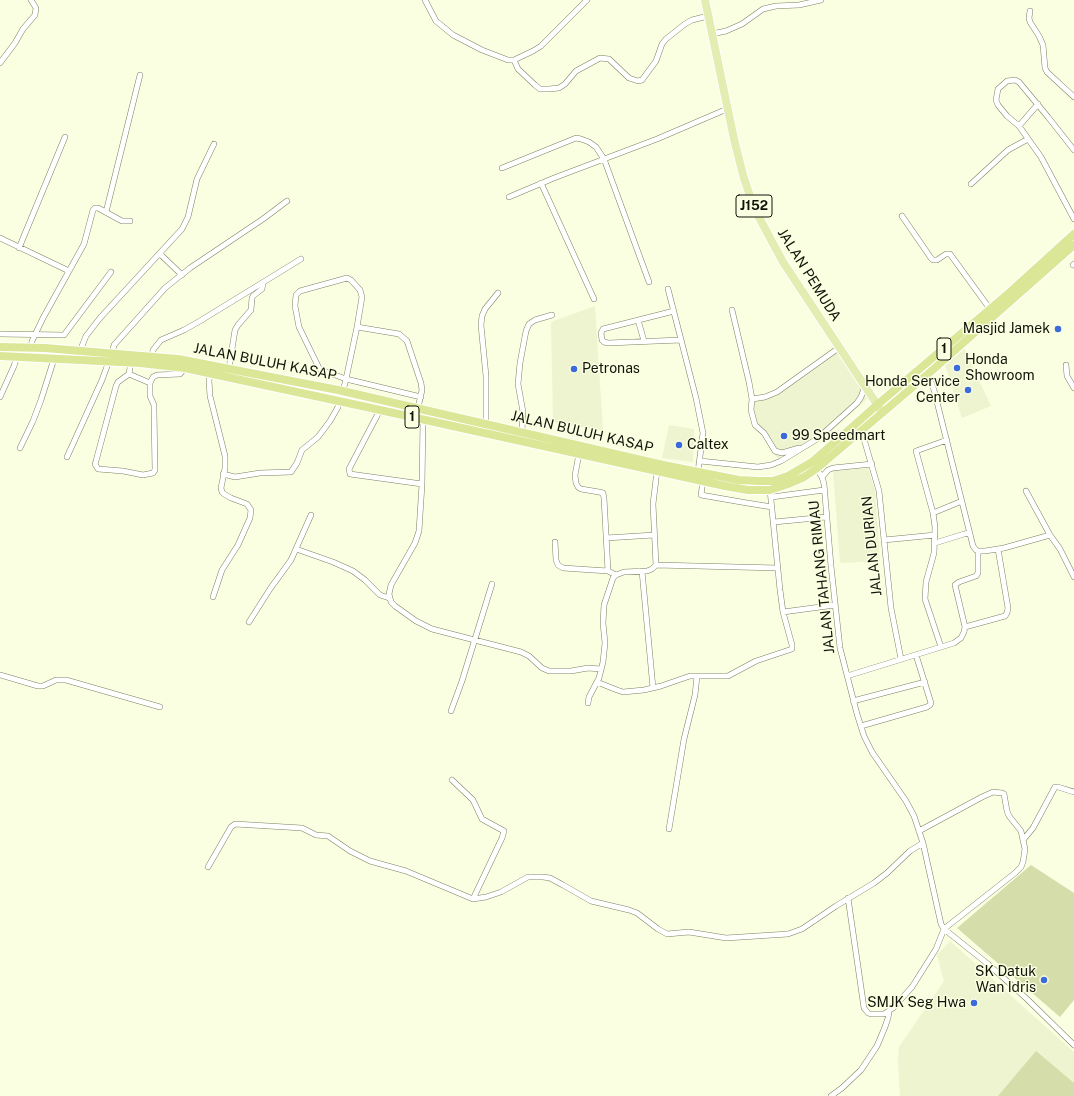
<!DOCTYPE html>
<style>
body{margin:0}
canvas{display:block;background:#f9ffe0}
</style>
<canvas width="1074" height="1096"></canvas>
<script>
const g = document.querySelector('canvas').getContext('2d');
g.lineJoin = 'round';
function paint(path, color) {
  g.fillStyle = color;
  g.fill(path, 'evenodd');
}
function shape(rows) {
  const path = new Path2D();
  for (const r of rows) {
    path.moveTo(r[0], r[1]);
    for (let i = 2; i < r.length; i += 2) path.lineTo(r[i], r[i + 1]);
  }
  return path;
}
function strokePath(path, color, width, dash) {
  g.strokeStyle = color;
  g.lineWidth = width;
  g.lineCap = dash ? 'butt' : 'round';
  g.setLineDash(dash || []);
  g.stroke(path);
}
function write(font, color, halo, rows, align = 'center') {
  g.font = font + ' "Public Sans",sans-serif';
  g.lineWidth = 3;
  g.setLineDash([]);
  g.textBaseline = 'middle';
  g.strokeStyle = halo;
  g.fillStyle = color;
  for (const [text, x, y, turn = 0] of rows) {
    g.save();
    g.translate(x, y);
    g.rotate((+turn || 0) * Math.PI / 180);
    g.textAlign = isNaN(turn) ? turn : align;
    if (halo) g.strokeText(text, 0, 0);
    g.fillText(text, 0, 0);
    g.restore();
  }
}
paint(shape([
 [595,306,603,431,553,422,551,322],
 [836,346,868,398,820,441,782,463,771,451,749,407,749,397,764,395,778,389],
 [964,348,991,406,962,418,945,365],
 [669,425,694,429,693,462,662,458],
 [868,468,875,491,880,561,842,563,840,562,833,471],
 [950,941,1074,1052,1074,1096,900,1096,898,1061,899,1047,944,981,937,955]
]), '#eef4cf');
paint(shape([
 [1031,865,1074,893,1074,1000,1060,1017,957,928],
 [1036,1051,1074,1083,1074,1096,998,1096]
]), '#d5ddaa');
const minor = shape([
 [425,0,436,21,453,35,482,50,508,60,514,60,533,51,541,46,587,0],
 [1030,11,1029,18,1030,22,1039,36,1043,45,1045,68,1047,72,1074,97],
 [712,34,726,31,742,24,763,9,776,6,799,5,821,0],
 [514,60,518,69,535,85,540,89,549,89,559,88,565,84,576,71,600,58,609,59,629,78,638,81,642,80,656,61,662,44,666,39,685,24,692,20,708,16],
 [0,63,15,43,23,29,35,15,36,8,31,0],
 [1019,126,1038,104],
 [1074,150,1048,117,1019,82,1015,80,1007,81,998,89,996,100,998,105,1007,116,1019,126,1041,157,1074,219],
 [502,168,576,138,581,139,589,142,596,147,604,159,649,282],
 [541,183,594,299],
 [971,184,1008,150,1028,139],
 [509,197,554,178,657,139,727,109],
 [106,212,140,75],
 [902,216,931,258,933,260,937,260,946,254,950,254,990,309],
 [0,238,69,271],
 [19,248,65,137],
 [160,254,182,275],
 [1073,265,1074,264],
 [668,289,696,398,703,433,698,472],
 [732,310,749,382,752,399,751,410,755,425,764,433,775,451,782,453,799,448],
 [674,311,603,329,601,333,602,340,604,342,608,343,681,340],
 [638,320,644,341],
 [357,327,399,334,407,341,421,383,422,390,418,408],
 [0,334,64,335,111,272],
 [31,348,32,341,43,318,84,244,93,210,95,208,98,208,122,221,130,221],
 [80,351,86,336,100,318,182,229,188,217,197,179,214,144],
 [112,353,114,345,165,288,190,268,263,219,287,201],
 [152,356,153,350,161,340,184,330,200,321,301,259],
 [131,362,129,374,118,382,116,386,96,461,95,464,98,469,123,471,143,475,153,473,155,470,154,411,154,405,150,396,150,383,153,377,157,375,180,374,185,368],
 [1066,365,1067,376,1074,388],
 [229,368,235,330,238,325,251,310,252,298,253,296,262,289,263,283],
 [210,373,209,381,210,396,225,456,225,468,221,488,222,492,224,494,231,498,247,504,251,510,250,518,238,545,222,570,213,597],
 [129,374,150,383],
 [928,374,934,390,973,546,976,550,978,551,985,551,1004,548,1050,535],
 [343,391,346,379,357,327,362,297,360,290,351,280,347,278,300,291,296,295,295,306,299,327,319,368,321,370,346,379,421,397],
 [0,397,14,366,17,356],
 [752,399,765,397,777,392,840,347],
 [380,410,349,469,350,474,422,484],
 [423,420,422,484,419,531,415,543,391,585,389,594,391,602,395,606,416,621,432,629,521,652,529,656,542,668,549,671,571,671,588,668,601,669],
 [486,423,486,376,481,325,482,316,485,309,498,293],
 [522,432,523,412,518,384,520,363,526,331,529,324,535,320,552,315],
 [860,432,864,439,879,491,891,608,901,659],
 [20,448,33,421,41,400,54,359],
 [579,454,575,475,576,483,578,487,581,489,599,492,603,493,604,498,608,571],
 [67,457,102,380,109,361],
 [700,461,758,467,771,465,781,461,817,439,857,403,861,397,865,386],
 [816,468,822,477,824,484,831,566,840,648,857,714,864,736,872,752,906,801,914,816,923,843,941,924,944,929,988,964,1027,999,1074,1045],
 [223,474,235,477,260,473,291,472,297,463,302,450,318,437,330,421,338,407,339,401],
 [822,477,828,470,833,468,872,464],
 [703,481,701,495,747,503,772,507],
 [1026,491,1050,535,1060,549,1074,577],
 [772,497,824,490],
 [933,513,962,501],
 [774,522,826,517],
 [606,538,654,535],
 [884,540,935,535],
 [555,542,556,560,558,565,563,568,608,571,616,575],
 [935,543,964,534,970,533],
 [296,549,333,562,353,571,365,580,380,595,389,598],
 [656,565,653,504,657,471],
 [642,571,653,688],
 [783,612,835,605],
 [249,622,270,589,291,560,311,515],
 [965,627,955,585,959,582,976,576,978,573,978,551],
 [941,647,925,599,926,582,934,553,935,527,933,513,916,451,947,440],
 [0,675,38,686,43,686,56,680,66,680,160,707],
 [847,676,954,643,961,638,964,632,965,627,1005,616,1007,613,1008,608,998,549],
 [597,682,617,690,623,692,644,690,661,686,690,676,728,676,756,661,792,649,792,645,783,612,780,590,770,490],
 [853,701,925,682],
 [588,703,589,697,599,678,603,662,605,643,603,623,604,605,613,578,616,575,624,572,647,571,652,569,656,565,778,568],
 [451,711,462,681,492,584],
 [861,726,927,707,930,705,931,703,916,655],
 [452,780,473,800,482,819,504,831,502,838,473,899],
 [669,829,684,739,695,695,697,676],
 [1023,840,1033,828,1055,787,1058,787,1074,792],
 [208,867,231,827,235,824,302,828,316,835,328,836,350,851,370,861,406,871,473,899,486,897,501,892,528,877,543,877,550,878,563,885,591,901,629,910,637,913,658,929,667,934,689,932,726,938,788,934,802,929,836,906,874,883,887,873,910,851,923,843],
 [848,898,864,1008,868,1013,871,1014,884,1014,893,1008,912,987,936,949,944,929,1015,873,1021,867,1023,862,1025,849,1021,831,1009,816,1007,811,1004,794,1002,793,993,792,982,797,919,831],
 [831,1096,842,1088,861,1070,877,1046,885,1027,888,1018,889,1012]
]);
const primary = shape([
 [705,0,734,139,743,175,754,208,783,262,882,412]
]);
const trunk = shape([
 [0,347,45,348,178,359,338,390,663,465,739,480,759,481,773,481,788,476,812,462,842,436,877,405,1009,293,1074,234],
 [0,356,140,363,185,368,371,408,725,486,748,490,770,490,788,484,804,477,816,469,928,374,1074,245]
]);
strokePath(minor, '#7c8165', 6);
strokePath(primary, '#fff', 10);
strokePath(trunk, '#fff', 10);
strokePath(minor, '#fff', 5);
strokePath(primary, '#e4edb1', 8);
strokePath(trunk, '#dbe797', 8);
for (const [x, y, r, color] of [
 [1058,329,4,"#3c6adb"],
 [957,368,4,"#3c6adb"],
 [574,369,4,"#3c6adb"],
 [968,390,4,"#3c6adb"],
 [784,436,4,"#3c6adb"],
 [679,445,4,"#3c6adb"],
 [1044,980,4,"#3c6adb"],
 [974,1003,4,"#3c6adb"]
]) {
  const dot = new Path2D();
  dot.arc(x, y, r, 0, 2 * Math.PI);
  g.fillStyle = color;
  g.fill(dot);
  strokePath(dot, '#f9ffe0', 1.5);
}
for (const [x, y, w] of [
 [754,206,36],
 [944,349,14],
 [412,417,14]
]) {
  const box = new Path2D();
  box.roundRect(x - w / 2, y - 11, w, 22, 3);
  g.fillStyle = '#f9ffe0';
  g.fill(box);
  strokePath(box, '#111309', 1);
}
write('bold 13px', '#111309', null, [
 ["J152",754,206],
 ["1",944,349],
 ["1",412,417]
]);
write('14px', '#111309', '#f9ffe0', [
 ["JALAN PEMUDA",809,275,58],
 ["JALAN BULUH KASAP",265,362,11],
 ["JALAN BULUH KASAP",582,432,13],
 ["JALAN DURIAN",872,546,-96],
 ["JALAN TAHANG RIMAU",822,577,-96]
]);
write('14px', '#111309', '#f9ffe0', [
 ["Masjid Jamek",1050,329],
 ["Honda",965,360,"left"],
 ["Showroom",965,376,"left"],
 ["Petronas",582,369,"left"],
 ["Honda Service",960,382],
 ["Center",960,398],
 ["99 Speedmart",792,436,"left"],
 ["Caltex",687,445,"left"],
 ["SK Datuk",1036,972],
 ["Wan Idris",1036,988],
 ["SMJK Seg Hwa",966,1003]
], 'right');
</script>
